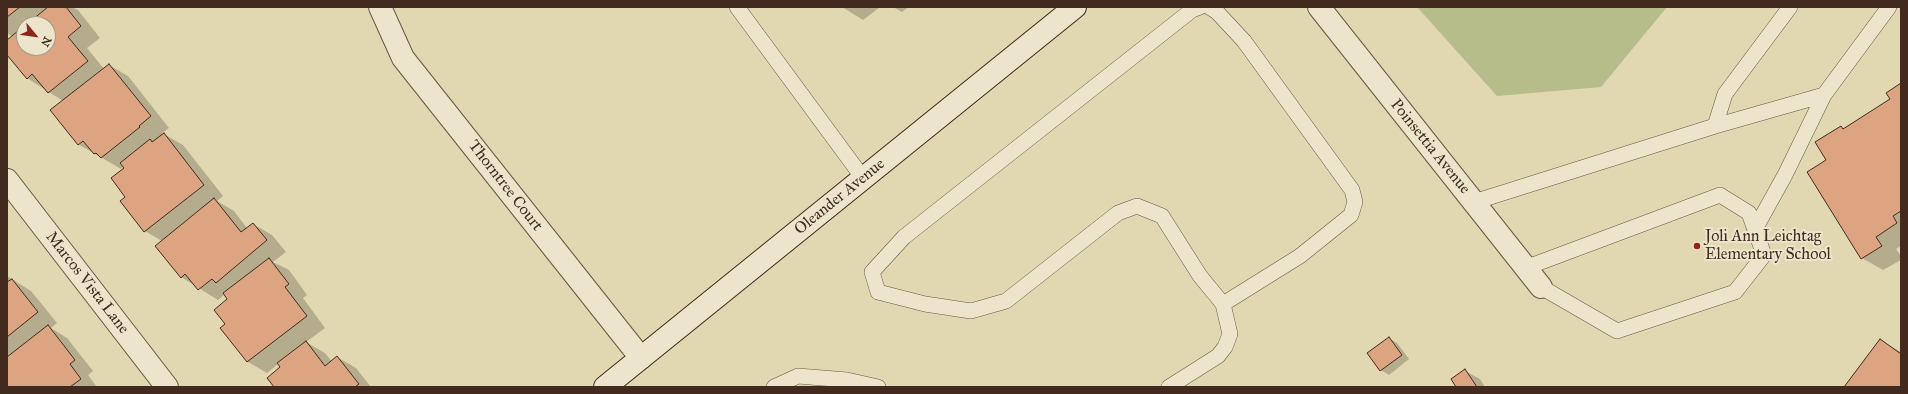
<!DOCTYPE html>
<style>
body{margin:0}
#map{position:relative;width:1908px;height:394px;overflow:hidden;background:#e1d7b1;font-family:"IM FELL Great Primer",serif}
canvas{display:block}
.frame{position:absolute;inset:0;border:8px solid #422b1e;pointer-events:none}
.north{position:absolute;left:16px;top:16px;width:40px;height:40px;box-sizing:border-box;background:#ece5cc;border:1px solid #a89b86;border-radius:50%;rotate:119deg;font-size:11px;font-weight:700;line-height:16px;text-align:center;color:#422b1e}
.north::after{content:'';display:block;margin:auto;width:14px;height:18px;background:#8f2418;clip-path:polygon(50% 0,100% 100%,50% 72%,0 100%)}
</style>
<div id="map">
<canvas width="1908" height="394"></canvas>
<div class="frame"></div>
<div class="north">N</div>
</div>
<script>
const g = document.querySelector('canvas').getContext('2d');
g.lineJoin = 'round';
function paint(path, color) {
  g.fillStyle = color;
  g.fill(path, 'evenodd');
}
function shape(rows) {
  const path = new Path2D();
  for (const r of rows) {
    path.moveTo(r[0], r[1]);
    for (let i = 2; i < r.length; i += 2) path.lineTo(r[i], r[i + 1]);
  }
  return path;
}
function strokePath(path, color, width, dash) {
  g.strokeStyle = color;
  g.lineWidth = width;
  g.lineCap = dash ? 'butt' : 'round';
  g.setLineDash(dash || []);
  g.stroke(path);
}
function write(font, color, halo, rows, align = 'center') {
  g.font = font + ' "IM FELL Great Primer",serif';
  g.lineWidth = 4;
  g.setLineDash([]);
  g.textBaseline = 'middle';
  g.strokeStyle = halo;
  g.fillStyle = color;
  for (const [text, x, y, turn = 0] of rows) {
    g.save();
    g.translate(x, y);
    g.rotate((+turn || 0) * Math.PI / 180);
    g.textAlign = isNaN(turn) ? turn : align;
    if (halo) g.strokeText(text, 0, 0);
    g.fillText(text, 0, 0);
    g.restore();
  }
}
paint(shape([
 [1417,7,1667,7,1601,87,1497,96]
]), '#b6bd8a');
paint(shape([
 [7,7,72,7,78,10,100,38,87,48,104,69,109,65,128,76,169,128,162,133,183,145,223,196,217,201,234,211,247,228,253,224,272,235,286,252,273,262,289,270,307,295,303,298,325,328,306,342,325,353,332,362,337,357,356,368,371,387,275,387,282,367,278,364,267,373,248,362,227,324,229,300,225,294,218,300,181,277,162,241,145,231,127,197,126,169,124,166,121,169,78,144,63,101,27,78,7,53,7,41,13,37,7,33],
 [24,24,48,24,48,48,24,48],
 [842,7,880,7,863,20],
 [893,7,909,7,902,12],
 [1901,84,1901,246,1896,249,1901,256,1901,260,1883,270,1862,258,1828,161,1841,127,1845,129,1892,100],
 [7,276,31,291,57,323,51,328,67,338,93,371,88,375,97,387,7,387],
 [1389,338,1397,343,1409,359,1389,375,1381,370],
 [1880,340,1901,352,1901,387,1846,387],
 [1465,371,1480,379,1485,387,1457,387]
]), '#0003');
const building = shape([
 [7,7,20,7,7,17,7,7],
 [48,7,66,7,81,26,68,37,88,61,48,93,32,74,27,79,7,55,7,40,24,26,24,48,48,48,48,24,27,24,48,7],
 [109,64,151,116,139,126,140,127,101,158,96,153,94,154,83,141,78,145,50,110,109,64],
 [1901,83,1901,211,1893,216,1897,223,1876,237,1882,246,1861,259,1807,172,1826,160,1815,142,1841,126,1843,129,1890,99,1886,93,1901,83],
 [164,133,204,185,144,232,120,201,125,197,111,178,124,168,120,163,150,139,152,142,164,133],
 [214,198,241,232,253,223,267,240,216,283,212,279,198,290,185,274,181,278,155,246,214,198],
 [269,258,289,284,285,287,307,316,247,362,220,328,225,324,214,310,227,299,223,293,269,258],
 [12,279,38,312,7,337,7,282,12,279],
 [48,325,75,360,70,364,81,379,70,387,7,387,7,357,48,325],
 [1389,337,1402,355,1380,371,1367,353,1389,337],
 [1880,339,1901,354,1901,387,1844,387,1880,339],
 [306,341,325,366,337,356,359,384,355,387,274,387,267,378,280,367,277,363,306,341],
 [1465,369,1477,387,1456,387,1451,379,1465,369]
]);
paint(building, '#dca481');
strokePath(building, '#422b1e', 1);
const lane = shape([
 [737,7,863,178],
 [1209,7,1217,12,1244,41,1352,190,1355,202,1351,215,1300,256,1223,304],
 [1715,126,1824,95,1889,7],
 [1474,202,1715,126,1725,94,1790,7],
 [1755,229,1785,175,1824,95],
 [1525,268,1720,195,1749,213,1764,255,1735,292,1617,331,1541,287],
 [774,387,798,376,847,380,878,387],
 [1169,387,1218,356,1225,347,1230,334,1223,304,1200,276,1162,216,1137,206,1118,213,1006,301,971,311,925,304,878,292,872,272,904,237,1192,10,1200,7]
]);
const street = shape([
 [380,7,403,58,641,358],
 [1319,7,1541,287],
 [7,180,167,387]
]);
const secondary = shape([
 [605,387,1075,7]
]);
strokePath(lane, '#6a5643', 16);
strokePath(street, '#6a5643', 24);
strokePath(secondary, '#422b1e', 24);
strokePath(lane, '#ece5cc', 15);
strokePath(street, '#ece5cc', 22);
strokePath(secondary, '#ece5cc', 22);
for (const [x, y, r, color] of [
 [1697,246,4,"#8f2418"]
]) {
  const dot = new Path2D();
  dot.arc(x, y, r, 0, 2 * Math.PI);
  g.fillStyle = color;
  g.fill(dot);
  strokePath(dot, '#ece5cc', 1.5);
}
write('16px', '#422b1e', '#ece5cc', [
 ["Poinsettia Avenue",1430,147,51],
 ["Thorntree Court",505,186,52],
 ["Oleander Avenue",840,197,-39],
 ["Marcos Vista Lane",87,283,52]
]);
write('16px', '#422b1e', '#ece5cc', [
 ["Joli Ann Leichtag",1705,237],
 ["Elementary School",1705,255]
], 'left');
</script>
